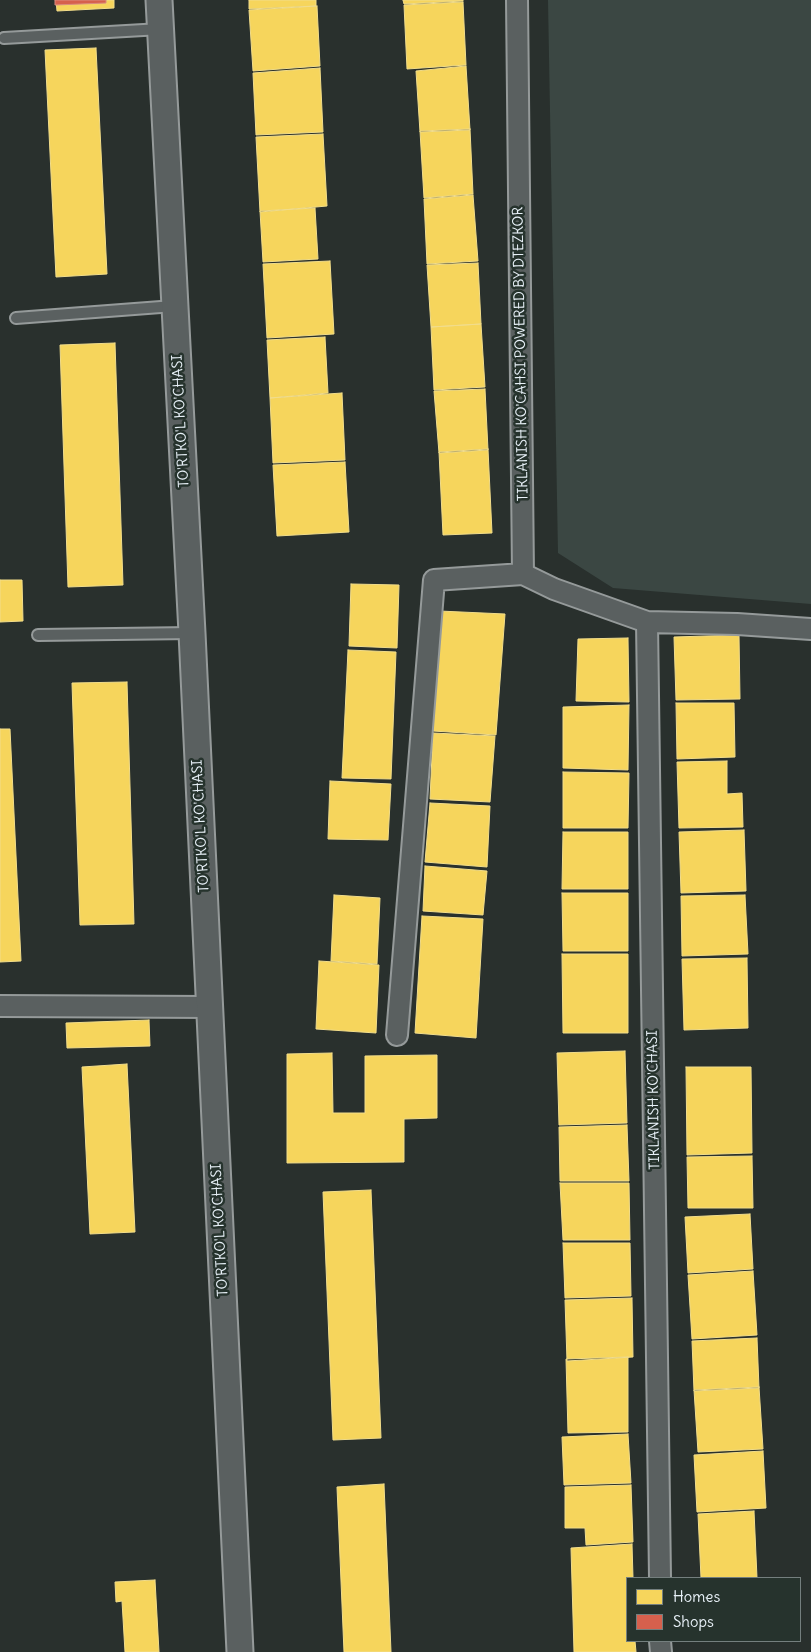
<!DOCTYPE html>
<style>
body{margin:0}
#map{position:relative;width:811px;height:1652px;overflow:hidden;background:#29302d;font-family:Delius,sans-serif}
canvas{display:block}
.legend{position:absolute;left:626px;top:1577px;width:175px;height:65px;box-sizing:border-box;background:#26332d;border:1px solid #747f7e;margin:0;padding:6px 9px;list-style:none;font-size:15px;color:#e8f1f8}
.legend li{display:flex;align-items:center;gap:10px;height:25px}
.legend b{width:25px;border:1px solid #747f7e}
</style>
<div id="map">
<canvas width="811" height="1652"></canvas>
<ul class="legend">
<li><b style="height:14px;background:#f6d55c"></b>Homes</li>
<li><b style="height:14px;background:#d6604d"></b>Shops</li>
</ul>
</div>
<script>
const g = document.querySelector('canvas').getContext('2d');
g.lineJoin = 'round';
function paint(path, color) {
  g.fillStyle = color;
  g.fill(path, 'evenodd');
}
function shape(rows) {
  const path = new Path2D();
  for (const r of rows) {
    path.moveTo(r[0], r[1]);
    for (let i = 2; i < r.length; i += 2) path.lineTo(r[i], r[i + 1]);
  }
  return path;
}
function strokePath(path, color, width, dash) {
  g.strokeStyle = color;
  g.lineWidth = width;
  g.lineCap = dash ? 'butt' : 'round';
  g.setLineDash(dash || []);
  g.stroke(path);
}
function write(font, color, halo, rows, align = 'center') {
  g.font = font + ' Delius,sans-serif';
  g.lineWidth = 5;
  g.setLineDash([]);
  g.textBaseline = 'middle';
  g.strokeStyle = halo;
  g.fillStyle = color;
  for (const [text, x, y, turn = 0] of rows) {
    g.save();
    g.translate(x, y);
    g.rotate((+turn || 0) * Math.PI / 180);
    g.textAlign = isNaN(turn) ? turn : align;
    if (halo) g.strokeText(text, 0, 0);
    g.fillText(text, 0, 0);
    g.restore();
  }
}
paint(shape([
 [548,0,811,0,811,604,613,588,558,553]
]), '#3b4743');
const homes = shape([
 [56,0,114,0,114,8,57,11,56,0],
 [249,0,316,0,316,6,249,9,249,0],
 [403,0,463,0,463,1,404,4,403,0],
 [463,2,466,65,407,69,404,5,463,2],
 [317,6,320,66,253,71,249,10,317,6],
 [96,48,107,274,56,277,45,50,96,48],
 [466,66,470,130,420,132,416,71,466,66],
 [320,68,323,132,256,135,253,73,320,68],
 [470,129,473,194,424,198,420,131,470,129],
 [323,134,327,206,260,212,256,137,323,134],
 [473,195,478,261,427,264,424,199,473,195],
 [315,208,318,259,263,262,260,211,315,208],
 [330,261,334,334,267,338,263,264,330,261],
 [478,263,481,324,431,327,427,265,478,263],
 [481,324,485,387,434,390,431,327,481,324],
 [325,337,328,393,270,398,267,340,325,337],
 [115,343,123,585,68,587,60,345,115,343],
 [485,389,488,450,439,453,434,391,485,389],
 [342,393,345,460,273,463,270,398,342,393],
 [488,449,492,533,443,535,439,452,488,449],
 [345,462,349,532,277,536,273,465,345,462],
 [0,580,22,580,23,621,0,622,0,580],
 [351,584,399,585,397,648,349,646,351,584],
 [439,611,505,614,496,735,433,731,439,611],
 [739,635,740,699,676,700,674,637,739,635],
 [628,638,629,702,576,701,578,639,628,638],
 [348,650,396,652,391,779,342,778,348,650],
 [127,682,134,924,80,925,72,683,127,682],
 [676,703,734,703,735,757,677,759,676,703],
 [629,705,628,770,563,768,563,707,629,705],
 [0,729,10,729,21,961,0,962,0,729],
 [433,733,495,736,490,802,430,799,433,733],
 [727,761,727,794,742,793,743,827,679,828,677,762,727,761],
 [563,772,629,773,628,828,563,828,563,772],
 [330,781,391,784,388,840,328,839,330,781],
 [430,803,490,806,487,867,425,862,430,803],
 [744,830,746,891,681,893,679,832,744,830],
 [563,832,628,832,628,889,562,889,563,832],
 [425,866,487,871,483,915,423,911,425,866],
 [562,893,628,893,628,951,563,951,562,893],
 [334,895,380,898,377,964,331,961,334,895],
 [745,895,748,954,682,956,681,896,745,895],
 [422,916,483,919,476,1038,415,1033,422,916],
 [562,954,628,954,628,1033,563,1033,562,954],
 [747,958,748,1028,684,1030,682,959,747,958],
 [319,961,379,965,376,1033,316,1029,319,961],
 [149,1020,150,1046,67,1048,66,1023,149,1020],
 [625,1051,627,1123,559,1125,557,1053,625,1051],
 [332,1053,333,1113,365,1113,365,1056,437,1055,437,1118,404,1119,404,1162,287,1163,287,1054,332,1053],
 [127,1064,135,1232,90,1234,82,1067,127,1064],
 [686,1067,751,1067,752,1153,687,1155,686,1067],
 [627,1125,629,1181,560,1181,559,1127,627,1125],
 [752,1156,753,1208,688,1208,687,1157,752,1156],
 [560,1183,629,1183,630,1240,563,1240,560,1183],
 [371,1190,381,1438,333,1440,323,1192,371,1190],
 [750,1214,753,1269,688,1273,685,1217,750,1214],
 [563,1243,630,1243,631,1296,565,1298,563,1243],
 [753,1271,757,1335,692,1339,688,1275,753,1271],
 [632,1298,633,1357,567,1361,565,1300,632,1298],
 [757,1338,759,1388,694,1391,692,1341,757,1338],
 [628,1357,628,1432,568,1433,566,1359,628,1357],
 [759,1387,763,1449,698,1452,694,1390,759,1387],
 [628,1434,631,1483,564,1485,562,1437,628,1434],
 [763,1451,766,1508,697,1512,694,1455,763,1451],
 [384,1484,391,1652,344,1652,337,1487,384,1484],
 [631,1485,633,1542,586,1545,585,1528,565,1528,565,1487,631,1485],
 [754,1511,757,1578,701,1578,698,1514,754,1511],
 [632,1544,633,1578,627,1578,627,1641,635,1641,636,1652,574,1652,571,1548,632,1544],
 [155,1580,159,1652,125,1652,122,1601,116,1602,115,1582,155,1580]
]);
paint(homes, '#f6d55c');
strokePath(homes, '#f2dd8b', 1);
const shops = shape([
 [55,0,106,0,106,3,55,5,55,0]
]);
paint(shops, '#d6604d');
strokePath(shops, '#db8c80', 1);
const service = shape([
 [4,38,161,29],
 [16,318,174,306],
 [38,635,192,633]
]);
const minor = shape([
 [517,0,523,574,554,589,647,622,737,624,811,629],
 [647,622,660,1578],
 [0,1006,209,1007],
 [397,1035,434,580,523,574],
 [660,1641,661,1652]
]);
const tertiary = shape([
 [159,0,192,633,240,1652]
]);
strokePath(service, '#959a9a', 14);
strokePath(minor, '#959a9a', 24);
strokePath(tertiary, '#959a9a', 29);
strokePath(service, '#5a6060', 10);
strokePath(minor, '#5a6060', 20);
strokePath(tertiary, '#5a6060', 25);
write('14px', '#e8f1f8', '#26332d', [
 ["TIKLANISH KO'CAHSI POWERED BY DTEZKOR",521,354,-91],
 ["TO'RTKO'L KO'CHASI",181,421,-93],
 ["TO'RTKO'L KO'CHASI",201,826,-93],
 ["TIKLANISH KO'CHASI",654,1100,-91],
 ["TO'RTKO'L KO'CHASI",220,1230,-93]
]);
</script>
